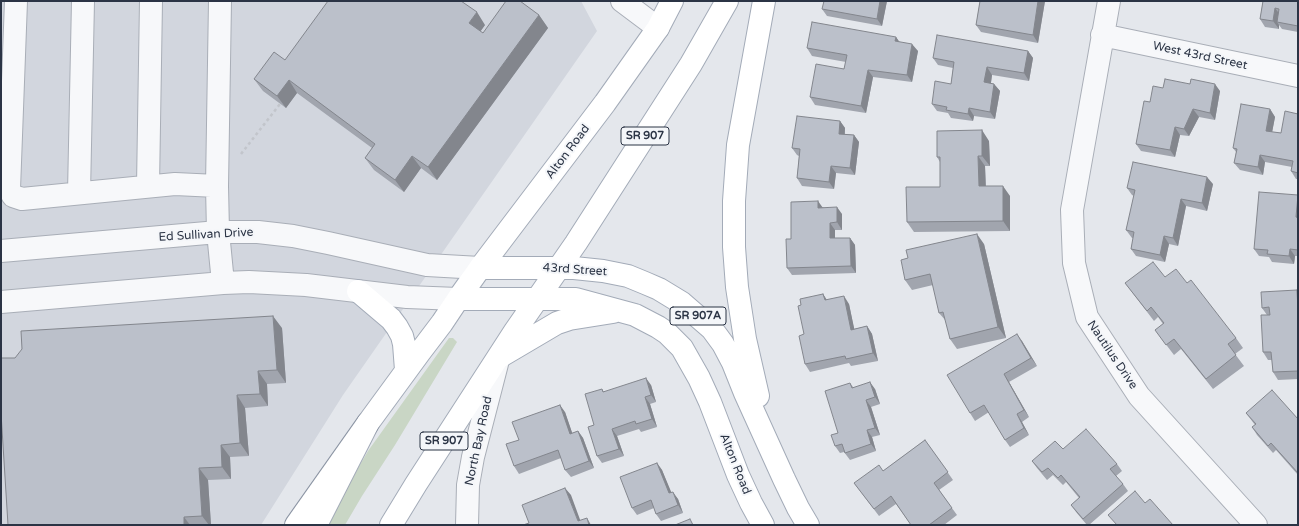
<!DOCTYPE html>
<style>
body{margin:0}
#map{position:relative;width:1299px;height:526px;overflow:hidden;background:#e4e7ec;font-family:"Varela Round",sans-serif}
canvas{display:block}
.frame{position:absolute;inset:0;border:2px solid #2b3445;pointer-events:none}
</style>
<div id="map">
<canvas width="1299" height="526"></canvas>
<div class="frame"></div>
</div>
<script>
const g = document.querySelector('canvas').getContext('2d');
g.lineJoin = 'round';
function paint(path, color) {
  g.fillStyle = color;
  g.fill(path, 'evenodd');
}
function shape(rows) {
  const path = new Path2D();
  for (const r of rows) {
    path.moveTo(r[0], r[1]);
    for (let i = 2; i < r.length; i += 2) path.lineTo(r[i], r[i + 1]);
  }
  return path;
}
function strokePath(path, color, width, dash) {
  g.strokeStyle = color;
  g.lineWidth = width;
  g.lineCap = dash ? 'butt' : 'round';
  g.setLineDash(dash || []);
  g.stroke(path);
}
function write(font, color, halo, rows, align = 'center') {
  g.font = font + ' "Varela Round",sans-serif';
  g.lineWidth = 4;
  g.setLineDash([]);
  g.textBaseline = 'middle';
  g.strokeStyle = halo;
  g.fillStyle = color;
  for (const [text, x, y, turn = 0] of rows) {
    g.save();
    g.translate(x, y);
    g.rotate((+turn || 0) * Math.PI / 180);
    g.textAlign = isNaN(turn) ? turn : align;
    if (halo) g.strokeText(text, 0, 0);
    g.fillText(text, 0, 0);
    g.restore();
  }
}
paint(shape([
 [1,1,581,1,597,31,343,395,261,525,1,525]
]), '#d2d6de');
paint(shape([
 [449,338,453,338,457,342,395,445,362,496,345,525,325,525,368,451]
]), '#c9d6c5');
const minor = shape([
 [16,1,9,189,13,196,22,199,175,184,217,186],
 [220,1,217,186,218,232,223,283],
 [622,1,658,28],
 [1109,1,1072,210,1074,263,1087,317,1139,396,1256,525],
 [1102,35,1298,76],
 [148,186,151,1],
 [79,193,83,1],
 [1,251,218,232,258,232,293,236,328,243,427,265,480,268],
 [1,302,223,283,249,282,306,285,407,297,458,299],
 [467,525,468,485,473,457,498,360]
]);
const major = shape([
 [480,268,574,268,603,271,628,276,645,283,659,289,682,303,712,329,723,344,733,363,745,393,784,479,798,508,808,525],
 [358,291,391,319,397,327,402,336,404,344,406,370],
 [458,299,576,299,635,315,658,327,667,333,682,348,699,378,710,402,738,475,751,503,763,525],
 [501,356,557,323,569,319,613,312],
 [758,396,745,339,737,287,734,247,734,201,738,145,764,1],
 [316,525,368,423,420,352,442,323,458,299,480,268,605,103,658,28,672,1],
 [391,525,416,484,515,331,576,243,691,64,727,1]
]);
const highway = shape([
 [296,525,368,423]
]);
strokePath(minor, '#a9aeb7', 24);
strokePath(major, '#a3abb8', 24);
strokePath(highway, '#8b94a3', 24);
strokePath(shape([
 [241,154,280,104]
]), '#c2c5cb', 2.5, [3, 3]);
strokePath(minor, '#f7f8fa', 22);
strokePath(major, '#fff', 22);
strokePath(highway, '#fff', 22);
paint(shape([
 [887,1,882,26,827,16,822,9],
 [980,1,1045,1,1038,43,981,32,976,25],
 [1263,1,1298,1,1298,32,1282,29,1279,25,1279,29,1265,27,1260,19],
 [539,15,548,28,437,180,421,168,404,192,374,170,365,158,372,148,297,93,286,108,263,91,254,79,285,60,485,25,480,32,483,33],
 [896,37,899,42,918,51,912,82,873,77,866,113,815,105,810,97,844,69,846,62,812,56,807,48],
 [1028,51,1033,58,1029,81,992,75,991,83,994,84,1000,91,995,119,974,116,973,121,951,118,948,113,937,111,932,104,951,84,953,68,938,65,933,58],
 [1163,88,1220,91,1215,120,1199,117,1189,136,1180,135,1175,157,1141,151,1136,144,1150,102],
 [1270,109,1275,117,1272,132,1281,133,1298,114,1298,179,1296,179,1291,171,1292,167,1265,162,1263,175,1240,170,1234,163,1236,152,1233,148],
 [840,121,845,128,845,134,854,135,859,142,855,175,836,173,834,189,802,186,797,178,799,156,797,155,792,148],
 [989,141,990,166,985,166,986,186,1010,196,1010,231,914,232,907,222,940,187,940,162,937,157],
 [1213,184,1207,211,1186,206,1178,246,1169,244,1165,262,1136,256,1131,249,1133,238,1132,238,1126,230,1134,196,1132,195,1127,188],
 [1298,195,1298,256,1295,256,1294,264,1272,262,1269,257,1259,256,1254,249],
 [822,207,842,214,842,230,835,230,835,238,850,238,855,245,856,273,792,275,787,268,791,239],
 [984,244,1006,338,957,349,950,339,946,321,939,313,933,285,912,290,905,280],
 [1165,277,1187,283,1236,338,1243,348,1235,354,1244,366,1213,389,1181,349,1174,355,1155,330,1163,324,1158,317,1154,321,1125,283],
 [1297,290,1298,292,1298,379,1278,380,1273,372,1272,360,1268,360,1263,352,1267,315,1262,308],
 [823,294,827,300,849,304,854,329,867,326,872,334,878,361,851,366,849,363,810,372,805,364,804,334,801,305],
 [282,328,286,383,267,384,268,406,245,408,249,456,230,457,231,479,208,480,211,525,8,525,15,358],
 [1022,341,1037,366,1009,382,1029,417,1022,422,1029,435,1010,447,1005,440,989,412,975,421,970,413],
 [850,383,853,387,875,389,880,404,871,407,880,435,872,437,876,451,850,460,844,452,840,453,835,446],
 [651,385,656,402,650,404,657,427,641,432,639,429,617,436,624,456,602,463,597,456,594,425,602,389,604,392],
 [565,412,572,433,578,431,583,438,594,468,571,477,565,470,561,458,519,474,514,466,519,440],
 [1246,413,1298,419,1298,475,1276,450,1273,453,1257,435,1252,427,1255,425],
 [925,440,953,480,939,490,957,515,944,525,911,525,896,504,879,516,854,483,883,471],
 [1063,449,1117,464,1122,471,1116,476,1123,484,1128,491,1089,525,1087,525,1076,512,1071,505,1079,498,1066,482,1063,485,1053,475,1047,480,1037,468,1032,461],
 [657,463,662,470,671,493,678,499,683,513,661,521,656,514,654,508,637,515,632,508]
]), '#a1a5ae');
paint(shape([
 [880,1,887,1,882,26,877,19],
 [1038,1,1045,1,1038,43,1033,35],
 [1275,8,1281,16,1277,22,1279,25,1279,29,1273,21],
 [477,12,485,25,477,36,469,23],
 [539,15,548,28,437,180,428,167],
 [896,37,901,44,895,41],
 [912,44,918,51,912,82,907,75],
 [1028,51,1033,58,1029,81,1024,73],
 [987,67,992,75,990,89,984,82],
 [868,70,873,77,866,113,861,106],
 [289,80,297,93,286,108,277,96],
 [994,84,1000,91,995,119,990,112],
 [1215,84,1220,91,1215,120,1210,113],
 [969,108,974,116,973,121,968,114],
 [1193,109,1199,117,1189,136,1184,129],
 [1270,109,1275,117,1271,138,1266,131],
 [840,121,845,128,844,141,839,134],
 [1175,127,1180,135,1175,157,1170,150],
 [982,130,989,141,990,166,982,156],
 [854,135,859,142,855,175,850,168],
 [1260,155,1265,162,1263,175,1258,167],
 [412,156,421,168,404,192,395,180],
 [978,156,985,166,986,197,979,186],
 [831,166,836,173,834,189,829,182],
 [1207,177,1213,184,1207,211,1202,203],
 [1003,186,1010,196,1010,231,1003,221],
 [1298,195,1298,221,1296,217],
 [1181,199,1186,206,1178,246,1173,238],
 [818,201,823,208,818,208],
 [837,207,842,214,842,230,837,222],
 [830,223,835,230,835,246,830,238],
 [977,234,984,244,1006,338,998,327],
 [1164,236,1169,244,1165,262,1160,255],
 [850,238,855,245,856,273,851,266],
 [1290,249,1295,256,1294,264,1289,256],
 [1297,290,1298,292,1298,311,1298,310],
 [823,294,828,302,825,300],
 [844,296,849,304,856,337,851,330],
 [273,316,282,328,286,383,277,370],
 [867,326,872,334,878,361,873,353],
 [1017,334,1022,341,1037,366,1031,358],
 [258,371,267,384,268,406,260,394],
 [1004,374,1009,382,1029,417,1024,410],
 [646,378,651,385,656,402,651,395],
 [870,382,875,389,880,404,875,397],
 [237,395,245,408,249,456,240,443],
 [645,397,650,404,657,427,652,419],
 [866,400,871,407,880,435,875,428],
 [560,405,565,412,575,441,570,434],
 [1017,414,1022,422,1029,435,1024,428],
 [612,429,617,436,624,456,619,449],
 [867,430,872,437,876,451,871,444],
 [578,431,583,438,594,468,589,461],
 [221,445,230,457,231,479,222,467],
 [657,463,662,470,675,501,669,493],
 [199,468,208,480,211,525,209,525,202,516],
 [565,488,571,495,582,525,578,521],
 [673,492,678,499,683,513,678,505],
 [184,517,190,525,184,525],
 [587,518,591,525,589,525]
]), '#83868d');
const building = shape([
 [328,1,461,1,477,12,469,23,483,33,506,1,520,1,539,15,428,167,412,156,395,180,365,158,375,144,289,80,277,96,254,79,274,52,285,60,328,1],
 [824,1,880,1,877,19,822,9,824,1],
 [980,1,1038,1,1033,35,976,25,980,1],
 [1263,1,1298,1,1298,26,1277,22,1279,9,1275,8,1273,21,1260,19,1263,1],
 [812,22,896,37,895,41,912,44,907,75,868,70,861,106,810,97,816,64,844,69,847,55,807,48,812,22],
 [937,35,1028,51,1024,73,987,67,984,82,994,84,990,112,969,108,968,114,946,110,947,107,932,104,935,81,951,84,954,62,933,58,937,35],
 [1165,79,1190,84,1191,79,1215,84,1210,113,1193,109,1184,129,1175,127,1170,150,1136,144,1144,101,1150,102,1153,86,1163,88,1165,79],
 [1241,104,1270,109,1266,131,1281,133,1285,111,1298,114,1298,173,1291,171,1293,161,1260,155,1258,167,1234,163,1237,149,1233,148,1241,104],
 [797,116,840,121,839,134,854,135,850,168,831,166,829,182,797,178,800,149,792,148,797,116],
 [982,130,982,156,978,156,979,186,1003,186,1003,221,907,222,906,187,940,187,940,157,937,157,937,131,982,130],
 [1133,162,1207,177,1202,203,1181,199,1173,238,1164,236,1160,255,1131,249,1134,232,1126,230,1135,190,1127,188,1133,162],
 [1259,192,1298,195,1296,217,1298,218,1298,250,1290,249,1289,256,1267,254,1268,250,1254,249,1259,192],
 [818,201,818,208,837,207,837,222,830,223,830,238,850,238,851,266,787,268,786,239,791,239,791,202,818,201],
 [977,234,998,327,950,339,943,312,939,313,930,274,905,280,901,260,908,258,906,250,977,234],
 [1153,262,1165,277,1176,269,1187,283,1191,280,1236,338,1228,344,1236,355,1206,379,1174,339,1166,345,1155,330,1164,323,1151,307,1147,311,1125,283,1153,262],
 [1297,290,1298,310,1298,371,1273,372,1271,352,1263,352,1261,315,1270,315,1269,307,1262,308,1261,292,1297,290],
 [823,294,825,300,844,296,851,330,867,326,873,353,846,359,845,356,805,364,799,336,804,334,798,306,801,305,800,299,823,294],
 [273,316,277,370,258,371,260,394,237,395,240,443,221,445,222,467,199,468,202,516,184,517,184,525,8,525,1,413,1,358,15,358,22,349,21,331,273,316],
 [1017,334,1031,358,1004,374,1024,410,1017,414,1024,428,1005,440,984,405,970,413,947,375,1017,334],
 [646,378,651,395,645,397,652,419,636,424,635,421,612,429,619,449,597,456,588,427,594,425,585,394,602,389,603,392,646,378],
 [870,382,875,397,866,400,875,428,867,430,871,444,845,453,842,444,835,446,831,435,838,433,825,391,850,383,852,388,870,382],
 [1272,390,1298,419,1298,473,1271,443,1268,446,1252,427,1256,424,1246,413,1272,390],
 [560,405,570,434,578,431,589,461,565,470,558,450,514,466,506,444,519,440,512,422,560,405],
 [1086,429,1117,464,1110,469,1123,484,1083,519,1071,505,1080,497,1061,475,1058,478,1048,468,1042,472,1032,461,1055,441,1063,449,1086,429],
 [925,440,948,472,934,483,952,508,929,525,911,525,891,496,874,509,854,483,879,465,883,471,925,440],
 [657,463,669,493,673,492,678,505,656,514,651,500,632,508,620,477,657,463],
 [565,488,578,521,587,518,589,525,523,525,529,523,522,505,565,488],
 [1135,491,1145,503,1150,499,1173,525,1117,525,1108,515,1135,491],
 [690,519,693,525,675,525,690,519]
]);
paint(building, '#bbc0ca');
strokePath(building, '#83868d', 1);
for (const [x, y, w] of [
 [645,136,48],
 [698,316,56],
 [444,441,48]
]) {
  const box = new Path2D();
  box.roundRect(x - w / 2, y - 9, w, 18, 3);
  g.fillStyle = '#f4f6f9';
  g.fill(box);
  strokePath(box, '#2b3445', 1);
}
write('bold 11px', '#2b3445', null, [
 ["SR 907",645,136],
 ["SR 907A",698,316],
 ["SR 907",444,441]
]);
write('12px', '#2b3445', '#f4f6f9', [
 ["West 43rd Street",1200,56,12],
 ["Alton Road",568,152,-53],
 ["Ed Sullivan Drive",206,235,-3],
 ["43rd Street",575,270,4],
 ["Nautilus Drive",1112,355,56],
 ["North Bay Road",479,441,-78],
 ["Alton Road",735,464,68]
]);
</script>
